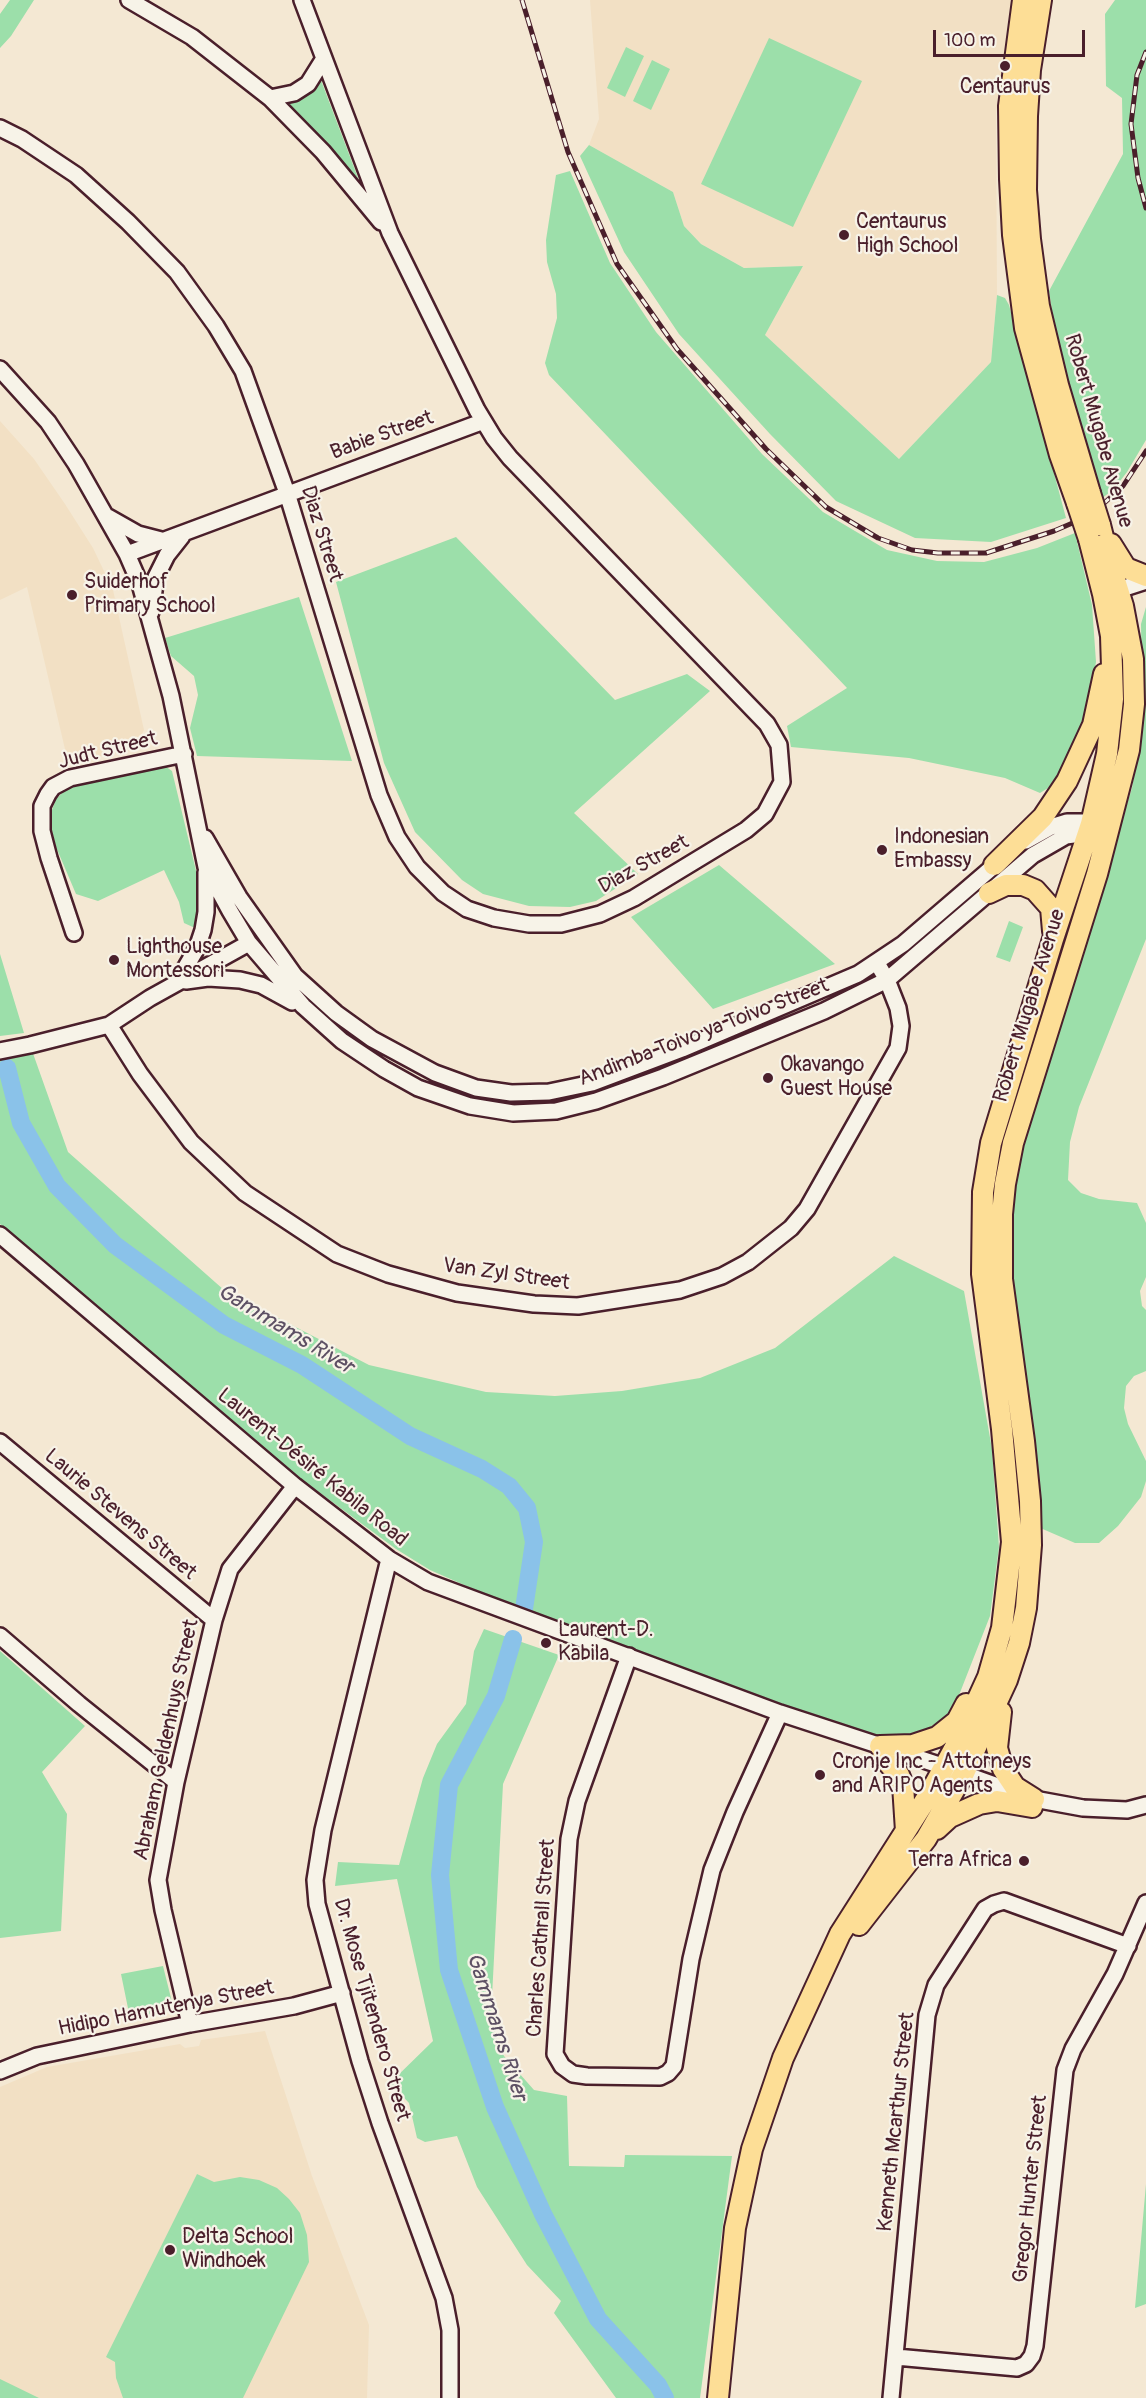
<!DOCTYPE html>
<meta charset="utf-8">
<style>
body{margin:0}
#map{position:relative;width:1146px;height:2398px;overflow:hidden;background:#f4e8d3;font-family:Pangolin,sans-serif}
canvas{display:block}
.scale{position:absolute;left:933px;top:30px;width:152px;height:27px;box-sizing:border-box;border:3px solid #4a1f2b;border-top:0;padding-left:8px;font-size:18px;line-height:21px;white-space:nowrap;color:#4a1f2b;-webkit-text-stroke:4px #f7f3e8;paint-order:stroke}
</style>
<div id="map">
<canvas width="1146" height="2398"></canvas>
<div class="scale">100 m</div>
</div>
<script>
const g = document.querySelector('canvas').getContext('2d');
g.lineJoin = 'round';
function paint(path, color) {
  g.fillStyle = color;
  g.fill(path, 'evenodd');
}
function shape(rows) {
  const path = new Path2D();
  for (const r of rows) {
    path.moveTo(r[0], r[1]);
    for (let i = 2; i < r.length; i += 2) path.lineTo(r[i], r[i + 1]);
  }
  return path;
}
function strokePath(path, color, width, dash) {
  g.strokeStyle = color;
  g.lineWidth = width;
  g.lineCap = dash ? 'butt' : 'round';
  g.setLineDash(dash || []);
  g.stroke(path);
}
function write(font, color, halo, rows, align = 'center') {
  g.font = font + ' Pangolin,sans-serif';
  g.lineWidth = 4.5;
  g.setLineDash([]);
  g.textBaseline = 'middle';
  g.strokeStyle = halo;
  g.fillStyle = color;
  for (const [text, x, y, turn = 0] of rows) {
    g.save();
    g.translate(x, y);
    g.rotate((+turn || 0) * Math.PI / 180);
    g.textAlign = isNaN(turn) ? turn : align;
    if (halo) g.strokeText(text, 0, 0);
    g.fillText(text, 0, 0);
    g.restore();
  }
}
paint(shape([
 [590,0,1011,0,996,113,997,295,991,362,899,459,765,335,803,266,744,268,701,244,684,226,673,192,589,145,599,119],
 [0,421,34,459,65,504,93,548,113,590,144,730,134,750,68,762,27,587,0,600],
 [265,2031,312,2176,369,2325,367,2398,0,2398,0,2087,47,2067,180,2044,185,2048,199,2046,201,2040]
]), '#f2e0c4');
paint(shape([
 [10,0,34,0,11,36,0,48,0,14],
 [1115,0,1146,0,1146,440,1127,472,1114,489,1101,499,1059,356,1049,291,1123,154,1122,98,1106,86,1105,14],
 [769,38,862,81,793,227,701,184],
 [626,47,644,56,625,97,607,88],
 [652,60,670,69,651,110,633,101],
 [319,75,363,191,282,101],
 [589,145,673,192,684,226,701,244,744,268,803,266,765,335,899,459,991,362,997,295,1005,298,1009,305,1066,518,991,542,915,538,836,501,770,434,679,334,624,252,580,156],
 [570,171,610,263,656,332,762,454,823,512,887,550,937,561,984,562,1037,548,1075,533,1092,605,1096,662,1090,695,1078,735,1063,767,1048,788,1040,793,1005,778,909,758,791,747,787,726,847,688,549,375,545,363,557,318,556,294,547,262,546,240,556,175],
 [456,537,615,700,687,674,710,691,574,813,638,874,596,901,570,907,529,906,483,894,462,880,415,832,384,763,336,582],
 [299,597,352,761,197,756,190,728,198,695,194,676,171,656,165,638],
 [1146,607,1146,939,1079,1107,1070,1142,1068,1180,1081,1193,1099,1199,1137,1203,1146,1223,1146,1277,1140,1291,1142,1306,1146,1310,1146,1371,1134,1376,1126,1386,1124,1408,1128,1424,1146,1461,1146,1481,1141,1497,1118,1526,1099,1543,1075,1543,1038,1527,1034,1474,1012,1281,1010,1216,1014,1172,1025,1128,1132,788,1138,750,1142,694,1141,624],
 [165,766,172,771,198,879,198,909,195,928,184,923,179,902,164,870,98,901,76,894,56,847,49,818,56,799,68,787],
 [719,865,835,964,713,1009,631,917],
 [1009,921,1023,927,1010,962,996,957],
 [0,954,24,1033,0,1036],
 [30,1045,68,1152,224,1290,369,1365,486,1392,555,1396,622,1391,700,1378,775,1348,894,1256,964,1291,992,1449,999,1547,990,1616,952,1713,924,1731,881,1742,780,1713,630,1649,471,1588,430,1570,396,1549,301,1479,24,1247,0,1224,0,1051],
 [484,1629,559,1655,503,1784,491,2016,498,2041,504,2056,534,2090,567,2096,569,2166,624,2167,625,2155,732,2156,700,2398,616,2398,554,2313,561,2301,527,2265,477,2187,457,2136,425,2142,417,2138,409,2103,390,2083,433,2041,397,1879,335,1886,338,1862,399,1865,423,1778,437,1744,466,1704,474,1651],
 [0,1651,85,1726,42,1772,67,1814,61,1931,0,1938],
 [163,1966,172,2002,171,2007,162,2012,130,2018,121,1974],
 [197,2174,214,2182,240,2177,259,2180,277,2188,289,2199,300,2213,307,2235,309,2262,243,2398,123,2398,116,2378,115,2362,106,2357],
 [1146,2184,1146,2304,1135,2308],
 [0,2379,39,2398,0,2398]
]), '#9cdfaa');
strokePath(shape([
 [7,1068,21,1123,57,1186,115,1245,224,1325,302,1365,410,1436,482,1469,509,1486,527,1508,534,1542,524,1609],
 [513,1639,496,1696,449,1785,440,1875,449,1970,495,2107,543,2214,598,2319,658,2385,665,2398]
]), '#8ac2e9', 18);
const minor = shape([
 [129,0,192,37,270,98,323,152,381,222],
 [270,98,294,93,308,84,323,60],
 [0,128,22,139,76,175,128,222,177,272,216,326,243,371,287,493,379,795,397,837,417,867,443,893,467,909,494,918,529,924,561,924,600,914,634,898,746,830,765,814,782,782,779,745,767,724,510,458,494,438,477,410,390,233,302,0],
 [0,369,48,422,76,464,127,554,140,584,171,696,206,867,230,911,249,943,303,1006,342,1041,384,1069,418,1088,470,1106,513,1113,556,1111,596,1101,663,1077,824,1011,887,980,1033,855,1066,836,1088,833,1097,835],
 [108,517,138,534,165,541],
 [127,554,484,421],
 [1109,593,1146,581],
 [151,612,156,577,167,555,182,536],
 [205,838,239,897,295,976,336,1013,372,1039,435,1073,476,1088,511,1093,549,1092,592,1083,682,1049,858,974,903,944,1002,859],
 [1026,841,1051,827,1067,822,1084,822,1102,826],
 [74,933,49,858,42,831,42,806,48,794,53,787,70,778,184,754],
 [186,981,208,978,240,980,261,985,292,1002],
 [177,982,197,948,203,930,206,912,206,872],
 [109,1025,140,1074,191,1142,245,1193,337,1254,388,1274,457,1293,534,1304,578,1306,680,1290,722,1276,748,1262,791,1228,807,1209,898,1048,901,1026,898,1008,887,980,877,963],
 [0,1051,30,1045,109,1025,150,998,249,943],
 [0,1235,295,1486,389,1559,428,1582,780,1713,945,1767,1034,1799,1083,1808,1127,1810,1146,1805],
 [0,1442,214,1620],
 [389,1559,323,1830,315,1880,317,1904,360,2061,380,2123,444,2298,450,2330,450,2398],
 [0,1636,79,1704,176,1782],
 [629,1656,577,1801,569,1839,555,2054,562,2066,573,2074,587,2076,660,2077,668,2073,674,2066,691,1959,712,1870,735,1812,780,1713],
 [190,2024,163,1910,158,1880,176,1782,214,1620,230,1569,295,1486],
 [0,2071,37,2056,190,2024,294,2006,342,1993],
 [896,2357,1017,2368,1026,2364,1032,2356,1035,2346,1065,2070,1073,2049,1115,1974,1146,1903],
 [891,2398,927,2015,936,1985,985,1909,994,1904,1004,1901,1128,1946]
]);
const major = shape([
 [1023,0,1009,106,1010,179,1013,235,1025,328,1060,455,1077,503],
 [1041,0,1030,70,1027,116,1026,190,1030,239,1039,306,1058,385,1090,493],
 [1111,544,1126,568,1146,576],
 [994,865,1043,817,1067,781,1093,725,1104,674],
 [989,893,1006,885,1023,885,1035,890,1051,908,1053,931],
 [1001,1712,997,1748,1003,1769,1015,1787,1034,1799],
 [880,1746,913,1745,937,1737,957,1721,966,1704],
 [883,1757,899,1775,903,1785,906,1831],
 [937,1829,950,1817,979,1804,997,1801,1032,1807],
 [859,1925,926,1839,964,1773,1007,1680,1019,1643,1026,1608,1031,1545,1030,1501,1024,1441,1002,1279,1002,1214,1005,1184,1013,1143,1097,874,1129,750,1134,704,1133,659,1123,606,1109,561,1100,525],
 [718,2398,735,2228,752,2149,783,2058,840,1934,930,1793,961,1736,988,1677,1002,1628,1012,1542,1002,1429,982,1274,983,1192,991,1143,1053,939,1091,824,1107,754,1113,699,1111,636,1103,594,1089,539]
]);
strokePath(minor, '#4a1f2b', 20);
strokePath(major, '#4a1f2b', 24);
strokePath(minor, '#f7f3e8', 15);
strokePath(major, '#fdde96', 20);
const rail = shape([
 [522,0,568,152,617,264,677,349,766,449,826,507,878,538,912,550,938,553,986,553,1054,531,1091,515,1123,486,1146,451],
 [1146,52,1137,75,1131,124,1138,178,1146,208]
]);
strokePath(rail, '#4a1f2b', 5);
strokePath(rail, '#f7f3e8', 3, [9]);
const majorBridge = shape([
 [1090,493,1100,525],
 [1077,503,1089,539]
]);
strokePath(majorBridge, '#4a1f2b', 24, []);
strokePath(majorBridge, '#fdde96', 20);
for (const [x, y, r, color] of [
 [1005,66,6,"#4a1f2b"],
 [844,235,6,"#4a1f2b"],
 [72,595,6,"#4a1f2b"],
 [882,850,6,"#4a1f2b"],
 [114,960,6,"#4a1f2b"],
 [768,1078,6,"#4a1f2b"],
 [546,1643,6,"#4a1f2b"],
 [820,1775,6,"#4a1f2b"],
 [1024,1861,6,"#4a1f2b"],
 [170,2250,6,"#4a1f2b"]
]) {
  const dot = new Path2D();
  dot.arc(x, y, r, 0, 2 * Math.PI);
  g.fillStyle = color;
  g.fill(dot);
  strokePath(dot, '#f7f3e8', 2);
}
write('21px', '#4a1f2b', '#f7f3e8', [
 ["Centaurus",1005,88,"center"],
 ["Centaurus",856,223],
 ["High School",856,247],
 ["Suiderhof",84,583],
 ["Primary School",84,607],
 ["Indonesian",894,838],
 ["Embassy",894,862],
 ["Lighthouse",126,948],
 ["Montessori",126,972],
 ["Okavango",780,1066],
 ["Guest House",780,1090],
 ["Laurent-D.",558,1631],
 ["Kabila",558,1655],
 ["Cronje Inc - Attorneys",832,1763],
 ["and ARIPO Agents",832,1787],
 ["Terra Africa",1012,1861,"right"],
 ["Delta School",182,2238],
 ["Windhoek",182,2262]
], 'left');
write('21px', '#4a1f2b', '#f7f3e8', [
 ["Robert Mugabe Avenue",1098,431,74],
 ["Babie Street",382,436,-20],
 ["Diaz Street",321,534,73],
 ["Judt Street",108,751,-14],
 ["Diaz Street",644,865,-29],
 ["Robert Mugabe Avenue",1030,1006,-73],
 ["Andimba Toivo ya Toivo Street",704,1033,-21],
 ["Van Zyl Street",506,1275,8],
 ["Laurent-Désiré Kabila Road",312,1468,39],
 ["Laurie Stevens Street",120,1515,40],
 ["Abraham Geldenhuys Street",167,1740,-78],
 ["Charles Cathrall Street",542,1938,-86],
 ["Hidipo Hamutenya Street",166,2009,-11],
 ["Dr. Mose Tjitendero Street",371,2010,74],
 ["Kenneth Mcarthur Street",897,2122,-84],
 ["Gregor Hunter Street",1031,2189,-84]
]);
write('italic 22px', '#5d5064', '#f7f3e8', [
 ["Gammams River",285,1330,31],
 ["Gammams River",496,2027,72]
]);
</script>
